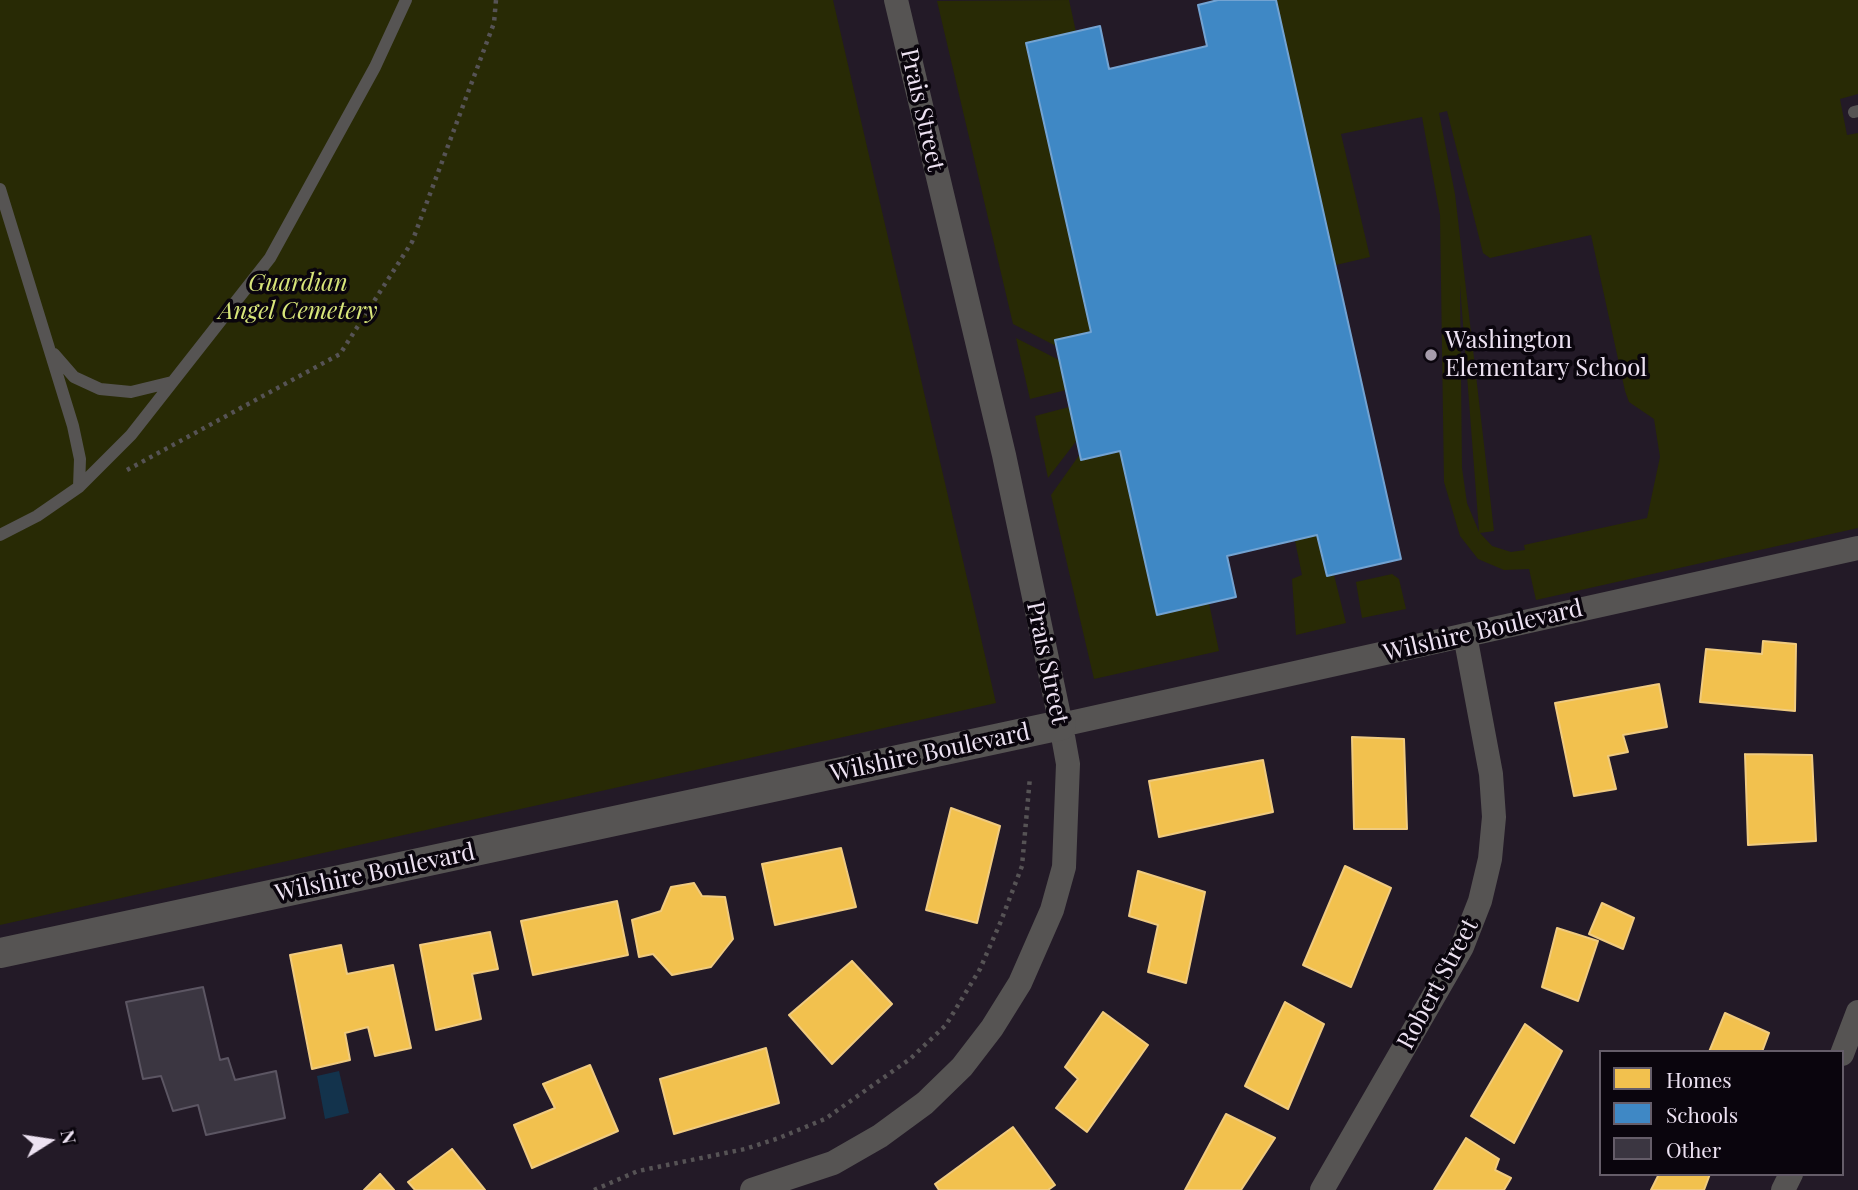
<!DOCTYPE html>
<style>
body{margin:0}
#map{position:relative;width:1858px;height:1190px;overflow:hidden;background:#231a27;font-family:"Playfair Display",serif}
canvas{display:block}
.legend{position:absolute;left:1599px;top:1050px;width:245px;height:126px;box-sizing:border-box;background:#0a050d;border:2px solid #655d69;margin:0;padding:9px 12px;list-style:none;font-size:21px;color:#ede2f2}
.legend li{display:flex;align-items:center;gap:14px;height:35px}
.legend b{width:35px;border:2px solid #655d69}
.north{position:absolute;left:14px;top:1106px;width:70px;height:70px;-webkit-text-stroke:5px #0a050d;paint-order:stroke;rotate:78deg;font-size:19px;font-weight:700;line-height:28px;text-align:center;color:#ede2f2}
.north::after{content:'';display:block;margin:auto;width:24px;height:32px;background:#ede2f2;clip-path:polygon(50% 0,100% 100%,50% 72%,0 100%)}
</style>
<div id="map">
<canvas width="1858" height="1190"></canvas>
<ul class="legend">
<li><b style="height:19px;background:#f2c14e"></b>Homes</li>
<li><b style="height:19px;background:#3f88c5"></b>Schools</li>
<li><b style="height:19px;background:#3b3641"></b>Other</li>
</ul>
<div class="north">N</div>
</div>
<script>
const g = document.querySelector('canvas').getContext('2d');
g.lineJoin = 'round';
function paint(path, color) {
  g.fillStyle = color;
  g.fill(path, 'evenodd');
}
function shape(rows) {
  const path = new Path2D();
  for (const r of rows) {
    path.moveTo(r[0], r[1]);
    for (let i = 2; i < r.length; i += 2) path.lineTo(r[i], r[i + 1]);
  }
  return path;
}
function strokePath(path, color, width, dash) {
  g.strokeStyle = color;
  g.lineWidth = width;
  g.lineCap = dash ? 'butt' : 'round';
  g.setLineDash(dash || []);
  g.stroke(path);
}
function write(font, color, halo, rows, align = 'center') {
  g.font = font + ' "Playfair Display",serif';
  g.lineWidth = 7;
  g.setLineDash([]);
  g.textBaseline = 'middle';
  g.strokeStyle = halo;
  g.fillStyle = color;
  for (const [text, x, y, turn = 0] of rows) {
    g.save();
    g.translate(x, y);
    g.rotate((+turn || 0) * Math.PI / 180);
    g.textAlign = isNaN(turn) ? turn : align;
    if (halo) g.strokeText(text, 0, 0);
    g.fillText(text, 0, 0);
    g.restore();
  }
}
paint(shape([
 [0,0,833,0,996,703,0,925],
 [1069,0,1076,32,1026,44,1091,332,1055,340,1056,346,1013,324,937,1],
 [1276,0,1858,0,1858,94,1840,99,1847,135,1858,133,1858,528,1536,600,1529,569,1504,570,1478,559,1460,536,1444,482,1440,215,1422,117,1341,134,1370,257,1336,265],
 [1447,111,1483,253,1490,258,1591,235,1625,391,1629,402,1654,419,1660,457,1647,518,1524,545,1525,550,1511,552,1492,546,1480,533,1494,531,1455,194,1439,113],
 [1460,285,1479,531,1479,532,1467,503,1462,468],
 [1016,338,1059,360,1066,390,1030,399],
 [1069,407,1077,440,1048,478,1035,416],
 [1120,451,1209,603,1219,651,1094,679,1051,495,1080,454],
 [1317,535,1326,576,1334,575,1346,623,1296,635,1292,579,1302,575,1295,541],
 [1392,574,1399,579,1406,609,1362,618,1356,582]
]), '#282a05');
paint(shape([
 [339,1071,349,1113,325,1119,317,1076]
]), '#13334c');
const homes = shape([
 [1763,641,1796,644,1795,711,1700,702,1706,649,1762,654,1763,641],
 [1659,684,1667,727,1623,735,1628,752,1608,756,1616,789,1574,796,1555,703,1659,684],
 [1352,737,1404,739,1407,829,1354,829,1352,737],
 [1745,754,1812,755,1816,841,1748,845,1745,754],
 [1263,760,1273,812,1159,837,1149,781,1263,760],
 [951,808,1000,826,977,923,926,910,951,808],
 [841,848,856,907,775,925,762,864,841,848],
 [1345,866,1391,888,1351,987,1303,965,1345,866],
 [1138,871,1205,892,1186,983,1148,972,1158,925,1129,916,1138,871],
 [694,883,702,896,725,897,733,939,711,967,672,975,653,954,639,957,632,920,661,911,671,887,694,883],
 [617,901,628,955,533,975,521,921,617,901],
 [1602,903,1634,918,1623,949,1589,934,1602,903],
 [1557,928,1598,941,1578,1001,1542,987,1557,928],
 [490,932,498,969,472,974,481,1019,436,1030,420,945,490,932],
 [341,945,347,974,393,965,411,1048,375,1056,368,1027,345,1033,350,1060,312,1069,290,955,341,945],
 [852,961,892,1004,832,1064,789,1015,852,961],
 [1285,1002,1324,1024,1288,1109,1245,1086,1285,1002],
 [1103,1012,1148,1045,1087,1132,1056,1108,1078,1079,1065,1067,1103,1012],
 [1725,1013,1769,1033,1762,1052,1709,1052,1725,1013],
 [1525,1024,1562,1051,1514,1143,1471,1116,1525,1024],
 [766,1048,779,1103,674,1134,660,1079,766,1048],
 [590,1065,618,1131,532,1168,514,1125,555,1108,543,1084,590,1065],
 [1226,1114,1275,1138,1241,1190,1185,1190,1226,1114],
 [1013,1127,1055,1185,1048,1190,939,1190,935,1184,1013,1127],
 [1466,1138,1499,1159,1495,1170,1511,1178,1504,1190,1434,1190,1466,1138],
 [452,1149,485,1190,415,1190,408,1182,452,1149],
 [380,1174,394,1190,364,1190,380,1174],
 [1659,1174,1710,1174,1704,1190,1651,1190,1659,1174]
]);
paint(homes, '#f2c14e');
strokePath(homes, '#f0cb7f', 2);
const schools = shape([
 [1218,0,1276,0,1401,559,1327,576,1317,535,1227,556,1236,597,1157,615,1120,451,1081,460,1055,340,1091,332,1026,43,1100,26,1109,69,1207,46,1198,5,1218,0]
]);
paint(schools, '#3f88c5');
strokePath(schools, '#73a3d2', 2);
const building = shape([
 [203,987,220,1060,228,1058,235,1080,276,1071,285,1118,206,1135,198,1105,173,1111,161,1076,143,1079,126,1002,203,987]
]);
paint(building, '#3b3641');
strokePath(building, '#5c5663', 2);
strokePath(shape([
 [127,470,340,354,412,242,494,23,496,0],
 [594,1190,638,1171,745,1149,779,1138,825,1119,910,1059,946,1025,980,969,1001,921,1022,866,1030,777]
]), '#565355', 4.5, [3.5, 5]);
strokePath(shape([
 [1854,112,1858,111],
 [0,189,73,426,80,459,79,487],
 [54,354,74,377,100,389,131,392,172,382],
 [0,535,37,516,79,487,131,435,270,258,375,67,406,0]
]), '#565453', 12);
strokePath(shape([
 [1061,725,1858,548],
 [1842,1054,1858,1012],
 [752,1190,833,1163,880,1136,925,1103,962,1067,992,1028,1020,983,1052,910,1064,867,1068,764,1061,725,1004,455,896,0],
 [1322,1190,1462,947,1480,901,1490,859,1494,817,1491,774,1465,635],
 [1783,1190,1791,1174]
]), '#565453', 24);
strokePath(shape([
 [0,953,1061,725]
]), '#565453', 30);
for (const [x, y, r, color] of [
 [1431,355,7,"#a69cab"]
]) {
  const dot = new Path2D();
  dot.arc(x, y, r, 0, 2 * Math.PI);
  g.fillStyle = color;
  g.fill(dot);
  strokePath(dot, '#0a050d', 2.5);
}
write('24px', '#ede2f2', '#0a050d', [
 ["Prais Street",922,110,77],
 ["Wilshire Boulevard",1483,631,-13],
 ["Prais Street",1047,663,78],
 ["Wilshire Boulevard",930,753,-12],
 ["Wilshire Boulevard",375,873,-12],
 ["Robert Street",1438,984,-62]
]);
write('italic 24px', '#d8e67a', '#0a050d', [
 ["Guardian",298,284],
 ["Angel Cemetery",298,312]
]);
write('24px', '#ede2f2', '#0a050d', [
 ["Washington",1445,341],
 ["Elementary School",1445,369]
], 'left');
</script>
